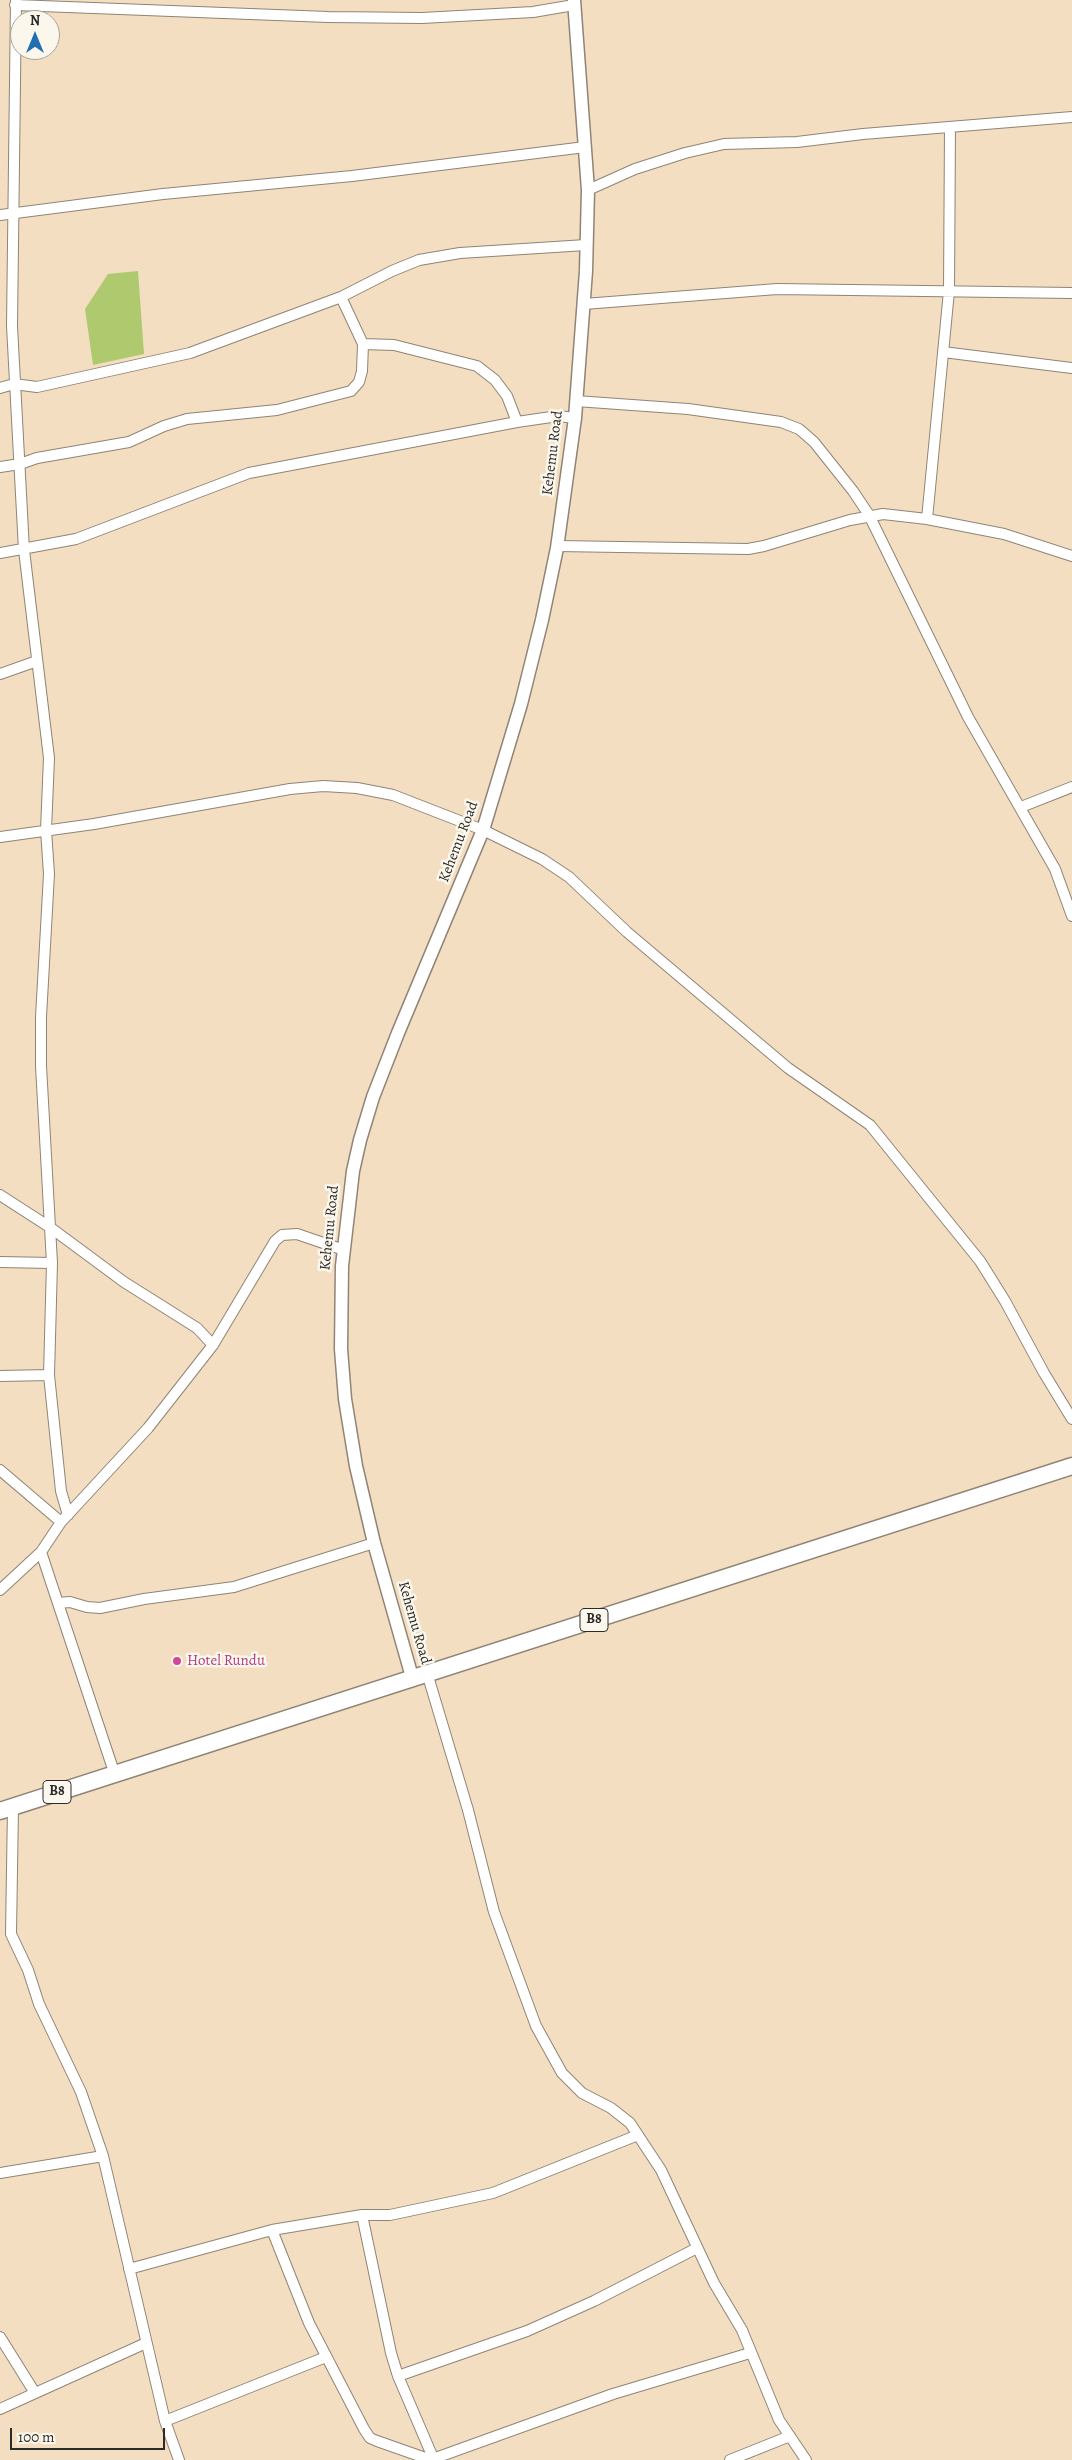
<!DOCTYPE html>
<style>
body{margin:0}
#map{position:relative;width:1072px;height:2460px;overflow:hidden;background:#f3dec1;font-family:Alegreya,serif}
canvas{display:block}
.north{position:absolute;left:10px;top:10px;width:50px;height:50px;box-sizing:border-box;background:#fbf7ec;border:1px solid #a8a59f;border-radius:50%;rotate:0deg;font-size:14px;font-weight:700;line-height:20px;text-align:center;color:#2b2b2b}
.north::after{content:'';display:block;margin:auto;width:18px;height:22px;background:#1f6fb2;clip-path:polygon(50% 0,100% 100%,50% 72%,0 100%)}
.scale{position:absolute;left:10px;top:2428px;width:155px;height:22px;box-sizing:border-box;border:2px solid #2b2b2b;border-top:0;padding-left:6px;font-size:15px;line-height:18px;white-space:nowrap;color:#2b2b2b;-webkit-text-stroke:4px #fbf7ec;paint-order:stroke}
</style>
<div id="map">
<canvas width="1072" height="2460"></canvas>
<div class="north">N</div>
<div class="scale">100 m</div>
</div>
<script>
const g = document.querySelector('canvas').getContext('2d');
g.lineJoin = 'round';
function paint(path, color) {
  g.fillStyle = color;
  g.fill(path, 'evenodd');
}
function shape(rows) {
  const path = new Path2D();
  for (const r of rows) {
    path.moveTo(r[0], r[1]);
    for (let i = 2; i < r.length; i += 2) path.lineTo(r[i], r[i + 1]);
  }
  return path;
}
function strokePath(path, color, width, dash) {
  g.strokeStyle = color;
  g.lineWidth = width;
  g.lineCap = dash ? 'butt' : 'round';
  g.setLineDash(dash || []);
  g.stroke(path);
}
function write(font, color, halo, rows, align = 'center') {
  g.font = font + ' Alegreya,serif';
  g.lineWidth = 5;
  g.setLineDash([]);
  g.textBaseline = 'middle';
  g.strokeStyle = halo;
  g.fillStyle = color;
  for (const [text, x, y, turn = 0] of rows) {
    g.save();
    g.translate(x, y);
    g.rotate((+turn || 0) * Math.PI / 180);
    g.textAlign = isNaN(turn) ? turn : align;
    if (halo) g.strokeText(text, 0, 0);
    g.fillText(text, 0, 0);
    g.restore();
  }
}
paint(shape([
 [138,271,144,354,93,365,85,309,108,274]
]), '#afc96f');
const minor = shape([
 [16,0,12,326,24,550,49,758,46,830,49,874,41,1017,41,1066,52,1263,49,1375,61,1491,68,1515],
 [15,5,328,17,422,18,533,12,574,5],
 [588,190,635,169,685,153,724,144,797,142,863,134,1072,117],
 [0,215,163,194,352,176,585,147],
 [584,304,777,289,1072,293],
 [363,344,394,345,477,366,495,380,507,396,517,422],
 [943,352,1072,368],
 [0,388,14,384,37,387,190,353,341,297,392,271,419,260,460,253,586,245],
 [576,401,688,409,781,422,799,429,814,442,853,491,869,515,968,717,1055,869,1072,916],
 [0,467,20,464,37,458,129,442,164,426,187,419,277,410,351,391,359,382,362,371,363,344,341,297],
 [927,519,949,291,950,127],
 [557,546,748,549,764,546,850,520,883,514,927,519,1004,534,1072,556],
 [0,553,76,539,249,473,517,422,558,416,575,418],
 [0,674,37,661],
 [1021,807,1072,787],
 [0,837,94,824,290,789,323,786,357,788,393,795,483,830,542,859,569,877,627,932,788,1068,870,1125,980,1261,1005,1301,1044,1373,1072,1419],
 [0,1195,51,1228,124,1282,197,1328,213,1345],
 [0,1262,52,1263],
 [0,1376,49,1375],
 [0,1470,61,1522],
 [41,1552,114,1772],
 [0,1590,41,1552,61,1522,148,1428,213,1345,275,1241,282,1235,297,1234,344,1250],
 [58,1603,70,1602,87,1607,100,1608,144,1599,234,1587,374,1543],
 [427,1673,468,1810,494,1912,536,2026,562,2073,582,2093,611,2108,630,2123,661,2170,714,2283,742,2330,779,2420,806,2460],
 [13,1807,11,1934,28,1970,39,2004,81,2092,103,2156,165,2421,179,2460],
 [0,2173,103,2156],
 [362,2215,391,2353,398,2376,434,2460],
 [272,2230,309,2323,364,2429,370,2438,377,2441,431,2460],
 [129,2269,272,2230,362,2215,390,2215,493,2193,638,2135],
 [0,2337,35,2393],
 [398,2376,527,2331,594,2301,697,2248],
 [0,2409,146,2343],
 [165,2421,326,2357],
 [430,2460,613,2394,750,2353],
 [730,2460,790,2436]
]);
const tertiary = shape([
 [412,1677,374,1543,356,1466,345,1399,341,1349,342,1266,353,1171,360,1140,373,1097,398,1033,483,830,521,704,542,620,557,548,575,418,586,271,588,190,574,0]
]);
const trunk = shape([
 [0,1811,1072,1466]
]);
strokePath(minor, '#8f8476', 12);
strokePath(tertiary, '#8f8476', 15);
strokePath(trunk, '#8f8476', 19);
strokePath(minor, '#fff', 10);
strokePath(tertiary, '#fff', 12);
strokePath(trunk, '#fff', 16);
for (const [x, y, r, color] of [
 [177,1661,5,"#d1479c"]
]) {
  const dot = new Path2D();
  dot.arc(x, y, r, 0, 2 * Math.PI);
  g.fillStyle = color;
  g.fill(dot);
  strokePath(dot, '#fbf7ec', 2);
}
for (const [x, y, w] of [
 [594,1620,28],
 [57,1792,28]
]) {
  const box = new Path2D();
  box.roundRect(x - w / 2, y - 11.5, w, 23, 4);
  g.fillStyle = '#fbf7ec';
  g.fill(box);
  strokePath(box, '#2b2b2b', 1);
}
write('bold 14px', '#2b2b2b', null, [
 ["B8",594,1620],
 ["B8",57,1792]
]);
write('15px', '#2b2b2b', '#fbf7ec', [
 ["Kehemu Road",553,453,-83],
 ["Kehemu Road",459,842,-69],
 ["Kehemu Road",330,1228,-84],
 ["Kehemu Road",414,1623,74]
]);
write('15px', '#b23c85', '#fbf7ec', [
 ["Hotel Rundu",187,1661]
], 'left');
</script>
